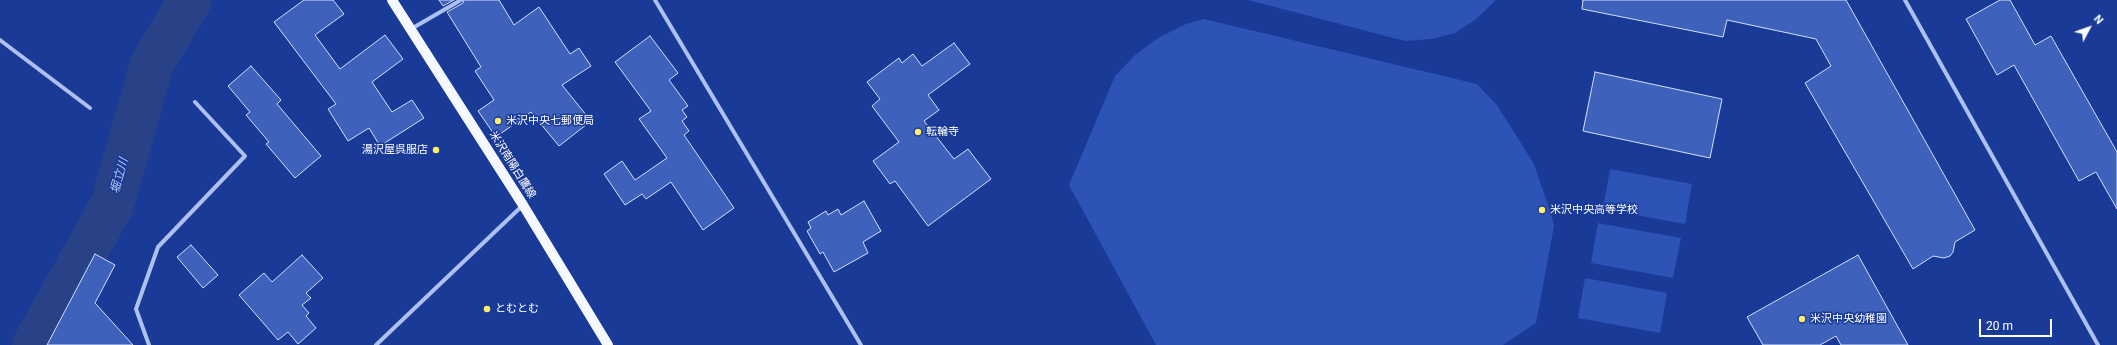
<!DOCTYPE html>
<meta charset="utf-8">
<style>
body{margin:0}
#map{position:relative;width:2117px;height:345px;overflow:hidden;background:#193a97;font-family:Roboto,sans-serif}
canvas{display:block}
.north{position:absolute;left:2069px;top:8px;width:40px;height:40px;-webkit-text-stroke:3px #193a97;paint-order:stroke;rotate:49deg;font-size:11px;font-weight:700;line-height:16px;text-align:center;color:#fff}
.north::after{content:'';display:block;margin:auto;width:14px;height:18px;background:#fff;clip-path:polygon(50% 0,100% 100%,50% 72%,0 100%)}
.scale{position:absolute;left:1979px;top:319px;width:73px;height:18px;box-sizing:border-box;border:2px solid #fff;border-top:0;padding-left:5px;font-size:12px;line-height:14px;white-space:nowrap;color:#fff;-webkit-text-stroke:3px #193a97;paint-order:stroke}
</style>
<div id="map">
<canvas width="2117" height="345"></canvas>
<div class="north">N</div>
<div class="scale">20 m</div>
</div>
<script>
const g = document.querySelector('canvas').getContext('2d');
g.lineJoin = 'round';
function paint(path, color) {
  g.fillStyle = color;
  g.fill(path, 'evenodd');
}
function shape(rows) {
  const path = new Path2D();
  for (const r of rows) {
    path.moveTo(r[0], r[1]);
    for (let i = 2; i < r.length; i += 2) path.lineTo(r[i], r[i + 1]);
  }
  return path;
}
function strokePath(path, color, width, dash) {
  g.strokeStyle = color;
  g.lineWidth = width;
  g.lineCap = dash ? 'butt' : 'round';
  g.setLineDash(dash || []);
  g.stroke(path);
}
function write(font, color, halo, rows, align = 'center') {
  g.font = font + ' Roboto,"Noto Sans JP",sans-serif';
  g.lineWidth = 3;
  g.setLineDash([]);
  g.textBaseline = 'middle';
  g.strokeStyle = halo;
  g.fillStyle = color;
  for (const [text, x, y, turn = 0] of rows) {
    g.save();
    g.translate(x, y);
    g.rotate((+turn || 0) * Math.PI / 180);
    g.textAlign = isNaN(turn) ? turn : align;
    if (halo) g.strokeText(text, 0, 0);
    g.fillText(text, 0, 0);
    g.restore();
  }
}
paint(shape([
 [1248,0,1496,0,1475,20,1455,33,1431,39,1405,41],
 [1204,19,1477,84,1497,105,1534,164,1551,214,1554,226,1536,323,1503,345,1156,345,1069,185,1115,76,1135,55,1158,38,1186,24],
 [1610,169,1692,184,1685,224,1603,209],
 [1598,223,1681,238,1673,278,1591,263],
 [1585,278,1667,293,1660,333,1578,318]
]), '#2d53b6');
strokePath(shape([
 [34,345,112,205,152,64,190,0]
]), '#294187', 44);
const building = shape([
 [304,0,333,0,344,14,315,35,340,69,385,35,403,59,372,82,392,112,412,100,424,118,380,146,369,128,348,141,328,109,336,104,274,22,304,0],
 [439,0,454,0,443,6,439,0],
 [464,0,499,0,514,25,539,7,570,54,579,48,591,66,562,85,591,121,559,146,531,112,496,137,478,111,494,100,475,71,481,67,447,12,463,3,464,0],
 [1583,0,1846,0,1975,230,1955,242,1953,252,1950,256,1944,258,1933,256,1913,269,1805,83,1831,66,1816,39,1727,20,1723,37,1582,9,1583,0],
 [2000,0,2010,0,2035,45,2051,36,2117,152,2117,209,2096,172,2079,181,2014,65,1997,75,1966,19,2000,0],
 [650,36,678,73,669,80,688,106,682,110,687,117,682,121,689,131,684,135,734,208,703,230,671,182,646,199,642,194,625,205,604,174,622,161,635,180,667,158,639,119,651,111,615,62,650,36],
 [954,43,970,64,928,95,939,110,924,121,954,159,968,149,991,179,928,226,895,181,890,184,873,161,899,142,872,106,880,99,867,82,899,58,902,63,913,54,922,66,954,43],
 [251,66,281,100,277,104,321,156,295,178,266,144,269,142,246,115,250,112,228,86,251,66],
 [1595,72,1722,99,1710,158,1583,131,1595,72],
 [864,201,881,231,863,242,868,253,834,272,823,252,820,254,807,231,811,228,808,222,826,211,828,215,838,209,841,215,864,201],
 [191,245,218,275,203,288,177,257,191,245],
 [95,254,115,265,95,303,133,345,47,345,95,254],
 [302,255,323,278,306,293,311,298,302,305,309,313,306,316,316,328,298,344,288,332,278,340,239,295,264,273,272,282,302,255],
 [1858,255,1908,345,1841,345,1836,336,1820,345,1763,345,1747,317,1858,255]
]);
paint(building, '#3e61bc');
strokePath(building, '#d4dffc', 1);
strokePath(shape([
 [655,0,861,345],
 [1905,0,2098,345],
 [411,29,461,0],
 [0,40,90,108],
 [149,345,136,309,158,247,245,156,195,102],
 [376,345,522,206]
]), '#adc0f1', 4);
strokePath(shape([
 [392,0,523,205,608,345]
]), '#f6f8ff', 10);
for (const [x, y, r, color] of [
 [498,121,4,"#ffee6c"],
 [918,132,4,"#ffee6c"],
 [436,150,4,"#ffee6c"],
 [1542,210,4,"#ffee6c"],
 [487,309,4,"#ffee6c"],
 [1802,319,4,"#ffee6c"]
]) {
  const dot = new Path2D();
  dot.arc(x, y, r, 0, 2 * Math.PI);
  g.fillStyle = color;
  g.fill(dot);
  strokePath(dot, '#193a97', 1.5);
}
write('11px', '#fff', '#193a97', [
 ["米沢中央七郵便局",506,121],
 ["転輪寺",926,132],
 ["湯沢屋呉服店",428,150,"right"],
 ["米沢中央高等学校",1550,210],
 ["とむとむ",495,309],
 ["米沢中央幼稚園",1810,319]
], 'left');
write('11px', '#fff', '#193a97', [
 ["米沢南陽白鷹線",512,165,58]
]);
write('italic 12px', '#b9cbf7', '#193a97', [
 ["堀立川",120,176,-74]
]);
</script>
